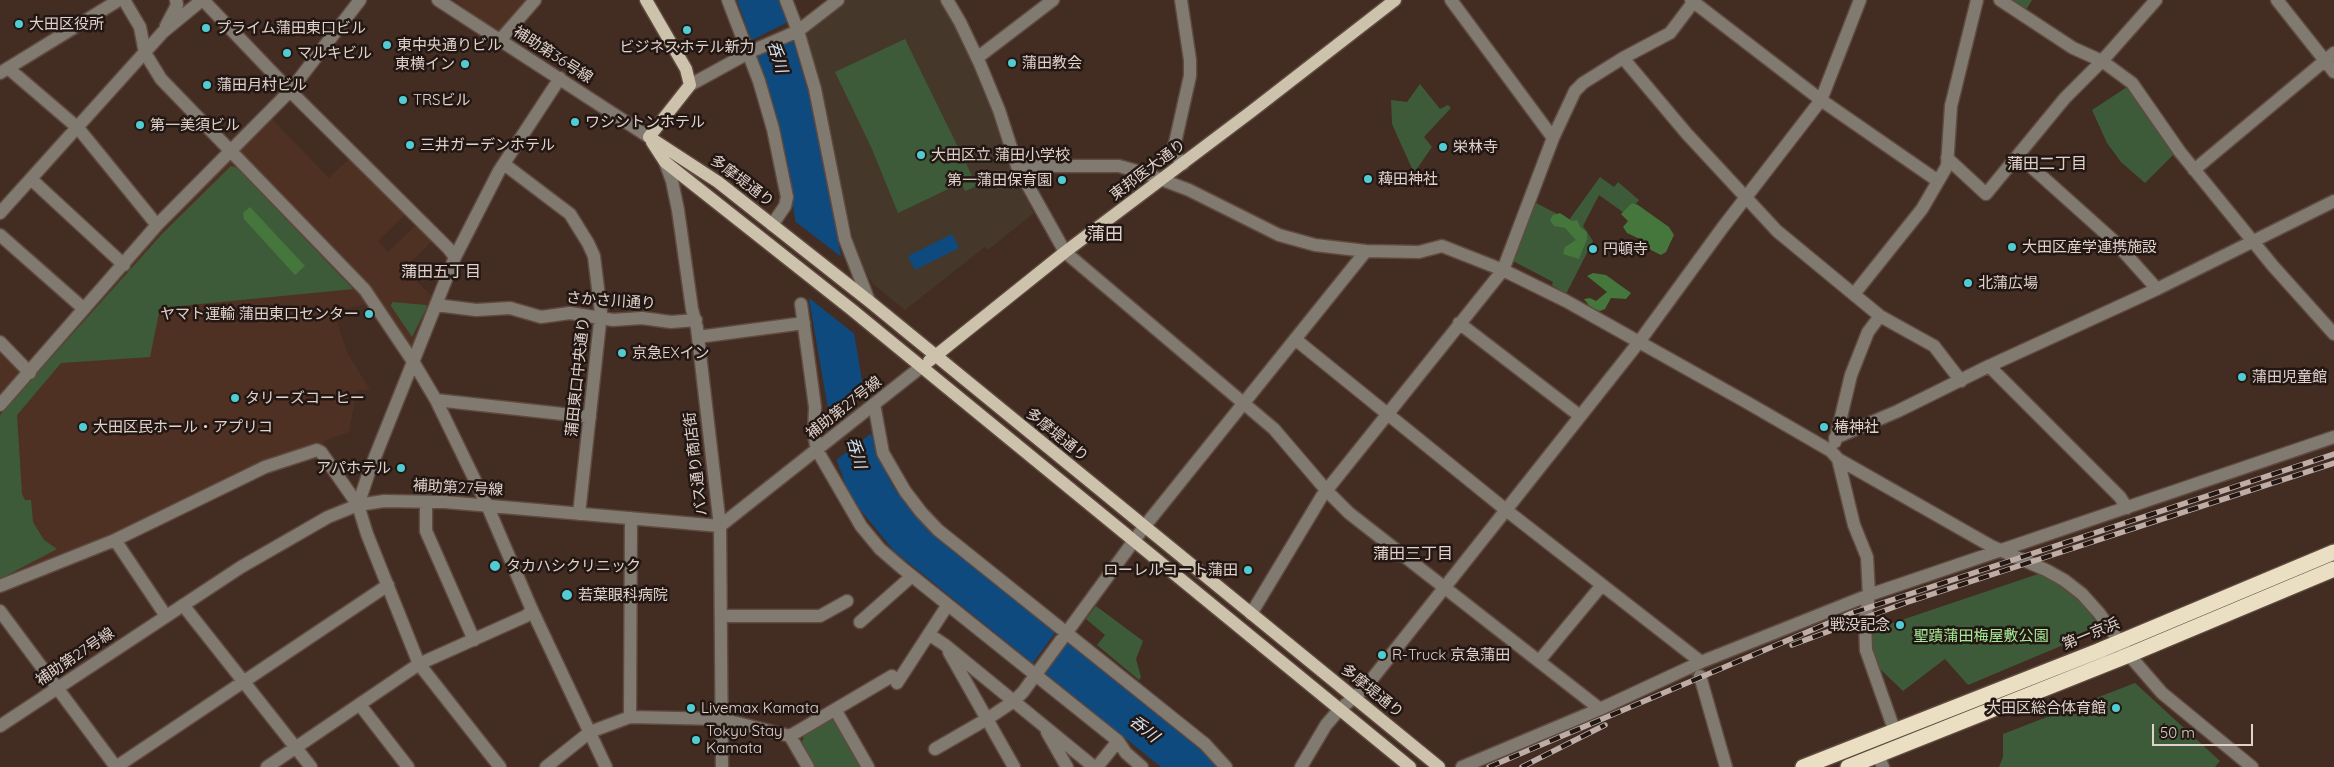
<!DOCTYPE html>
<meta charset="utf-8">
<style>
body{margin:0}
#map{position:relative;width:2334px;height:767px;overflow:hidden;background:#432c22;font-family:Quicksand,sans-serif}
canvas{display:block}
.scale{position:absolute;left:2152px;top:724px;width:101px;height:22px;box-sizing:border-box;border:2px solid #e0d1ca;border-top:0;padding-left:6px;font-size:15px;line-height:18px;white-space:nowrap;color:#e0d1ca;-webkit-text-stroke:4px #221713;paint-order:stroke}
</style>
<div id="map">
<canvas width="2334" height="767"></canvas>
<div class="scale">50 m</div>
</div>
<script>
const g = document.querySelector('canvas').getContext('2d');
g.lineJoin = 'round';
function paint(path, color) {
  g.fillStyle = color;
  g.fill(path, 'evenodd');
}
function shape(rows) {
  const path = new Path2D();
  for (const r of rows) {
    path.moveTo(r[0], r[1]);
    for (let i = 2; i < r.length; i += 2) path.lineTo(r[i], r[i + 1]);
  }
  return path;
}
function strokePath(path, color, width, dash) {
  g.strokeStyle = color;
  g.lineWidth = width;
  g.lineCap = dash ? 'butt' : 'round';
  g.setLineDash(dash || []);
  g.stroke(path);
}
function write(font, color, halo, rows, align = 'center') {
  g.font = font + ' Quicksand,"Noto Sans JP",sans-serif';
  g.lineWidth = 5;
  g.setLineDash([]);
  g.textBaseline = 'middle';
  g.strokeStyle = halo;
  g.fillStyle = color;
  for (const [text, x, y, turn = 0] of rows) {
    g.save();
    g.translate(x, y);
    g.rotate((+turn || 0) * Math.PI / 180);
    g.textAlign = isNaN(turn) ? turn : align;
    if (halo) g.strokeText(text, 0, 0);
    g.fillText(text, 0, 0);
    g.restore();
  }
}
paint(shape([
 [456,0,532,0,498,40],
 [268,115,329,178,353,155,408,212,378,241,388,252,417,224,433,240,404,269,435,299,413,353,378,302,333,311,348,354,370,390,357,390,349,432,324,441,322,449,265,466,137,530,0,585,0,339,29,367]
]), '#4f3124');
paint(shape([
 [846,0,943,0,964,42,988,99,1008,164,1034,213,988,250,985,247,905,310,873,284,856,254,827,113,806,37,812,26]
]), '#45372a');
paint(shape([
 [2012,0,2032,0,2026,10],
 [905,39,977,186,965,191,961,183,898,213,872,149,835,72],
 [1420,84,1440,109,1448,105,1451,108,1424,137,1432,147,1414,173,1392,124,1391,100,1407,102],
 [2127,87,2174,154,2145,183,2121,162,2107,143,2092,110],
 [231,166,237,168,353,289,160,308,150,357,61,363,17,415,22,494,25,500,31,500,33,522,44,540,57,549,0,579,0,415,162,234],
 [1600,177,1614,187,1618,182,1639,200,1627,215,1599,195,1583,226,1593,241,1566,294,1552,285,1553,282,1513,261,1532,201,1569,220],
 [392,302,426,305,427,307,412,337,391,306],
 [2044,572,2060,583,2082,604,2100,626,2099,630,1968,685,1945,659,1903,691,1879,668,1871,645,1869,631],
 [1096,606,1143,641,1136,659,1141,677,1139,680,1097,645,1105,635,1086,619],
 [2135,683,2220,761,2215,767,1999,767,2003,757,2003,734],
 [832,718,835,719,864,767,814,767,801,745,805,733]
]), '#3e5b39');
paint(shape([
 [1632,203,1638,205,1669,227,1674,235,1666,252,1661,255,1651,250,1642,240,1627,233,1623,227,1628,221,1621,214],
 [250,207,305,266,295,275,244,219,243,213],
 [1560,213,1572,221,1577,220,1581,228,1587,232,1587,239,1579,259,1563,254,1565,247,1576,240,1565,228,1554,226,1550,220,1553,215],
 [1593,273,1606,275,1631,293,1626,299,1611,298,1605,309,1600,311,1591,308,1584,299,1590,298,1596,301,1607,292,1587,276]
]), '#45763b');
paint(shape([
 [737,0,779,0,788,22,810,99,824,157,871,433,883,467,894,488,920,521,934,535,1206,754,1218,767,1161,767,894,551,858,507,847,489,837,461,788,178,765,79],
 [952,234,959,248,915,270,908,256]
]), '#0e4a7d');
paint(shape([
 [788,22,792,38,757,55,752,40],
 [792,219,844,259,857,336,804,294],
 [866,384,873,432,835,461,826,416],
 [1057,630,1068,640,1045,672,1033,663]
]), '#432c22');
const minor = shape([
 [124,0,140,27,145,53,161,79,365,290,414,363,436,400,487,505,532,610,606,767],
 [203,0,290,91,448,248,455,257],
 [438,0,649,137],
 [728,0,759,81,773,129,787,197,785,206,772,225],
 [786,0,798,31,815,89,845,239,869,301],
 [947,0,960,22,980,64,999,110,1017,166,1065,252,1274,429,1327,491,1349,513,1600,709],
 [1181,0,1190,60,1190,76,1173,152,1183,164],
 [1451,0,1553,138],
 [1691,0,1821,100,1938,181],
 [2000,0,2073,48,2102,61,2132,83,2180,152,2273,266,2334,334],
 [2277,0,2334,72],
 [166,26,177,5,176,0],
 [500,40,535,0],
 [977,58,1053,0],
 [1623,58,1687,134,1777,231,1880,316,1934,346,1961,381],
 [8,68,78,128,157,225],
 [0,73,119,0],
 [690,85,752,51,798,31,838,0],
 [2018,155,2114,241,2157,289],
 [1947,158,1986,194,2065,98,2102,61,2156,0],
 [665,162,672,181,678,210,692,309,697,328,720,526,722,767],
 [504,164,570,214,588,243,594,256,601,313,579,514],
 [1017,166,1119,166,1144,173,1189,190,1279,235,1315,245,1366,251,1419,252,1442,246,1503,270,1566,301,1748,403,1831,451,1838,459,1991,546,2046,570,2064,580,2082,594,2099,613,2129,655,2162,693,2252,767],
 [2194,170,2334,53],
 [31,179,124,265],
 [0,213,163,32,202,0],
 [0,235,84,309],
 [1854,294,1922,209,1947,166,1951,106,1977,0],
 [801,304,815,407,814,434,817,450,861,526,880,549,902,568,1118,741,1126,753,1142,767],
 [436,305,476,310,510,308,541,317,570,313,613,320,642,318,671,322,696,320],
 [1459,323,1580,416],
 [698,337,804,323],
 [1295,339,1506,510,1701,662],
 [0,342,30,373],
 [1989,366,2120,497,2127,508],
 [436,400,590,417],
 [874,404,883,453,905,491,921,512,938,530,1205,744,1226,767],
 [0,405,157,225,290,91,360,0],
 [1835,438,1898,411,1989,366,2157,289,2334,201],
 [1835,442,1851,375,1868,332,1880,316],
 [1838,459,1854,525,1867,557,1869,595,1865,621,1866,650,1895,732],
 [426,502,426,531,474,640],
 [358,505,369,472,455,257,499,171,560,78],
 [115,540,166,616],
 [0,586,115,540,265,467,317,450,321,452,358,505,367,534,419,664,500,767],
 [183,605,311,767],
 [0,611,116,767],
 [1251,614,1322,496,1503,270,1553,138,1575,91,1583,83,1623,58,1670,33,1695,0],
 [721,616,820,616,847,601],
 [860,622,912,576],
 [930,635,945,645,1094,767],
 [949,652,1014,767],
 [1539,661,1602,585],
 [1700,676,1726,767],
 [897,683,947,606],
 [360,705,408,767],
 [836,711,868,767],
 [630,717,631,518],
 [0,726,241,567,328,517,358,505,384,501,445,502,720,526,921,367],
 [1047,732,1067,767],
 [790,736,808,767],
 [935,749,987,719,1014,701,1023,692,1144,527,1366,251],
 [1878,755,1883,767],
 [116,767,388,585],
 [267,767,419,664,526,616,532,610],
 [546,767,590,732,630,717,721,719,790,736,892,676],
 [1097,767,1118,741],
 [1301,767,1326,725,1339,710,1364,689,1506,510,1639,342,1723,227,1821,100,1860,0],
 [1462,767,1600,709,1701,662,1869,595,2334,437]
]);
const major = shape([
 [646,0,686,69,690,85,649,137],
 [649,137,718,182,869,301,1439,767],
 [652,142,665,162,851,309,1410,767],
 [929,361,1065,252,1252,111,1395,0]
]);
const highway = shape([
 [1803,767,2098,651,2334,552],
 [1848,767,2129,655,2334,569]
]);
strokePath(minor, '#5f4a40', 15);
strokePath(major, '#5f4a40', 15);
strokePath(highway, '#5f4a40', 18);
strokePath(minor, '#807a70', 12);
strokePath(major, '#cdc2ac', 12);
strokePath(highway, '#ebdfc3', 15);
const rail = shape([
 [1792,645,1905,603,2334,463],
 [1489,767,1852,613,2334,454],
 [1522,767,1605,725]
]);
strokePath(rail, '#beada6', 5.5);
strokePath(rail, '#221713', 4, [11]);
for (const [x, y, r, color] of [
 [19,24,5,"#51ccd2"],
 [206,28,5,"#51ccd2"],
 [687,30,5,"#51ccd2"],
 [387,45,5,"#51ccd2"],
 [287,53,5,"#51ccd2"],
 [1012,63,5,"#51ccd2"],
 [465,64,5,"#51ccd2"],
 [207,85,5,"#51ccd2"],
 [403,100,5,"#51ccd2"],
 [575,122,5,"#51ccd2"],
 [140,125,5,"#51ccd2"],
 [410,145,5,"#51ccd2"],
 [1443,147,5,"#51ccd2"],
 [921,155,5,"#51ccd2"],
 [1368,179,5,"#51ccd2"],
 [1062,180,5,"#51ccd2"],
 [2012,247,5,"#51ccd2"],
 [1593,249,5,"#51ccd2"],
 [1968,283,5,"#51ccd2"],
 [369,314,5,"#51ccd2"],
 [622,353,5,"#51ccd2"],
 [2242,377,5,"#51ccd2"],
 [235,398,5,"#51ccd2"],
 [83,427,5,"#51ccd2"],
 [1824,427,5,"#51ccd2"],
 [401,468,5,"#51ccd2"],
 [495,566,6,"#51ccd2"],
 [1248,570,5,"#51ccd2"],
 [567,595,6,"#51ccd2"],
 [1900,625,5,"#51ccd2"],
 [1382,655,5,"#51ccd2"],
 [691,708,5,"#51ccd2"],
 [2116,708,5,"#51ccd2"],
 [696,740,5,"#51ccd2"]
]) {
  const dot = new Path2D();
  dot.arc(x, y, r, 0, 2 * Math.PI);
  g.fillStyle = color;
  g.fill(dot);
  strokePath(dot, '#221713', 2);
}
write('15px', '#e0d1ca', '#221713', [
 ["大田区役所",29,24],
 ["プライム蒲田東口ビル",216,28],
 ["東中央通りビル",397,45],
 ["ビジネスホテル新力",687,47,"center"],
 ["マルキビル",297,53],
 ["蒲田教会",1022,63],
 ["東横イン",455,64,"right"],
 ["蒲田月村ビル",217,85],
 ["TRSビル",413,100],
 ["ワシントンホテル",585,122],
 ["第一美須ビル",150,125],
 ["三井ガーデンホテル",420,145],
 ["栄林寺",1453,147],
 ["大田区立 蒲田小学校",931,155],
 ["薭田神社",1378,179],
 ["第一蒲田保育園",1052,180,"right"],
 ["大田区産学連携施設",2022,247],
 ["円頓寺",1603,249],
 ["北蒲広場",1978,283],
 ["ヤマト運輸 蒲田東口センター",359,314,"right"],
 ["京急EXイン",632,353],
 ["蒲田児童館",2252,377],
 ["タリーズコーヒー",245,398],
 ["大田区民ホール・アプリコ",93,427],
 ["椿神社",1834,427],
 ["アパホテル",391,468,"right"],
 ["タカハシクリニック",506,566],
 ["ローレルコート蒲田",1238,570,"right"],
 ["若葉眼科病院",578,595],
 ["戦没記念",1890,625,"right"],
 ["R-Truck 京急蒲田",1392,655],
 ["Livemax Kamata",701,708],
 ["大田区総合体育館",2106,708,"right"],
 ["Tokyu Stay",706,731],
 ["Kamata",706,748]
], 'left');
write('15px', '#e0d1ca', '#221713', [
 ["補助第36号線",553,55,33],
 ["東邦医大通り",1148,170,-37],
 ["多摩堤通り",742,181,37],
 ["さかさ川通り",611,301,4],
 ["蒲田東口中央通り",578,377,-84],
 ["補助第27号線",844,408,-38],
 ["多摩堤通り",1057,435,39],
 ["バス通り商店街",696,464,-97],
 ["補助第27号線",458,488,3],
 ["第一京浜",2091,634,-22],
 ["補助第27号線",75,657,-34],
 ["多摩堤通り",1372,691,39]
]);
write('15px', '#a4eb97', '#221713', [
 ["聖蹟蒲田梅屋敷公園",1981,636]
]);
write('italic 16px', '#d3e1f1', '#221713', [
 ["呑川",777,57,73],
 ["呑川",856,453,74],
 ["呑川",1144,729,39]
]);
write('16px', '#e0d1ca', '#221713', [
 ["蒲田二丁目",2047,164],
 ["蒲田五丁目",441,272],
 ["蒲田三丁目",1413,554]
]);
write('18px', '#e0d1ca', '#221713', [
 ["蒲田",1105,235]
]);
</script>
